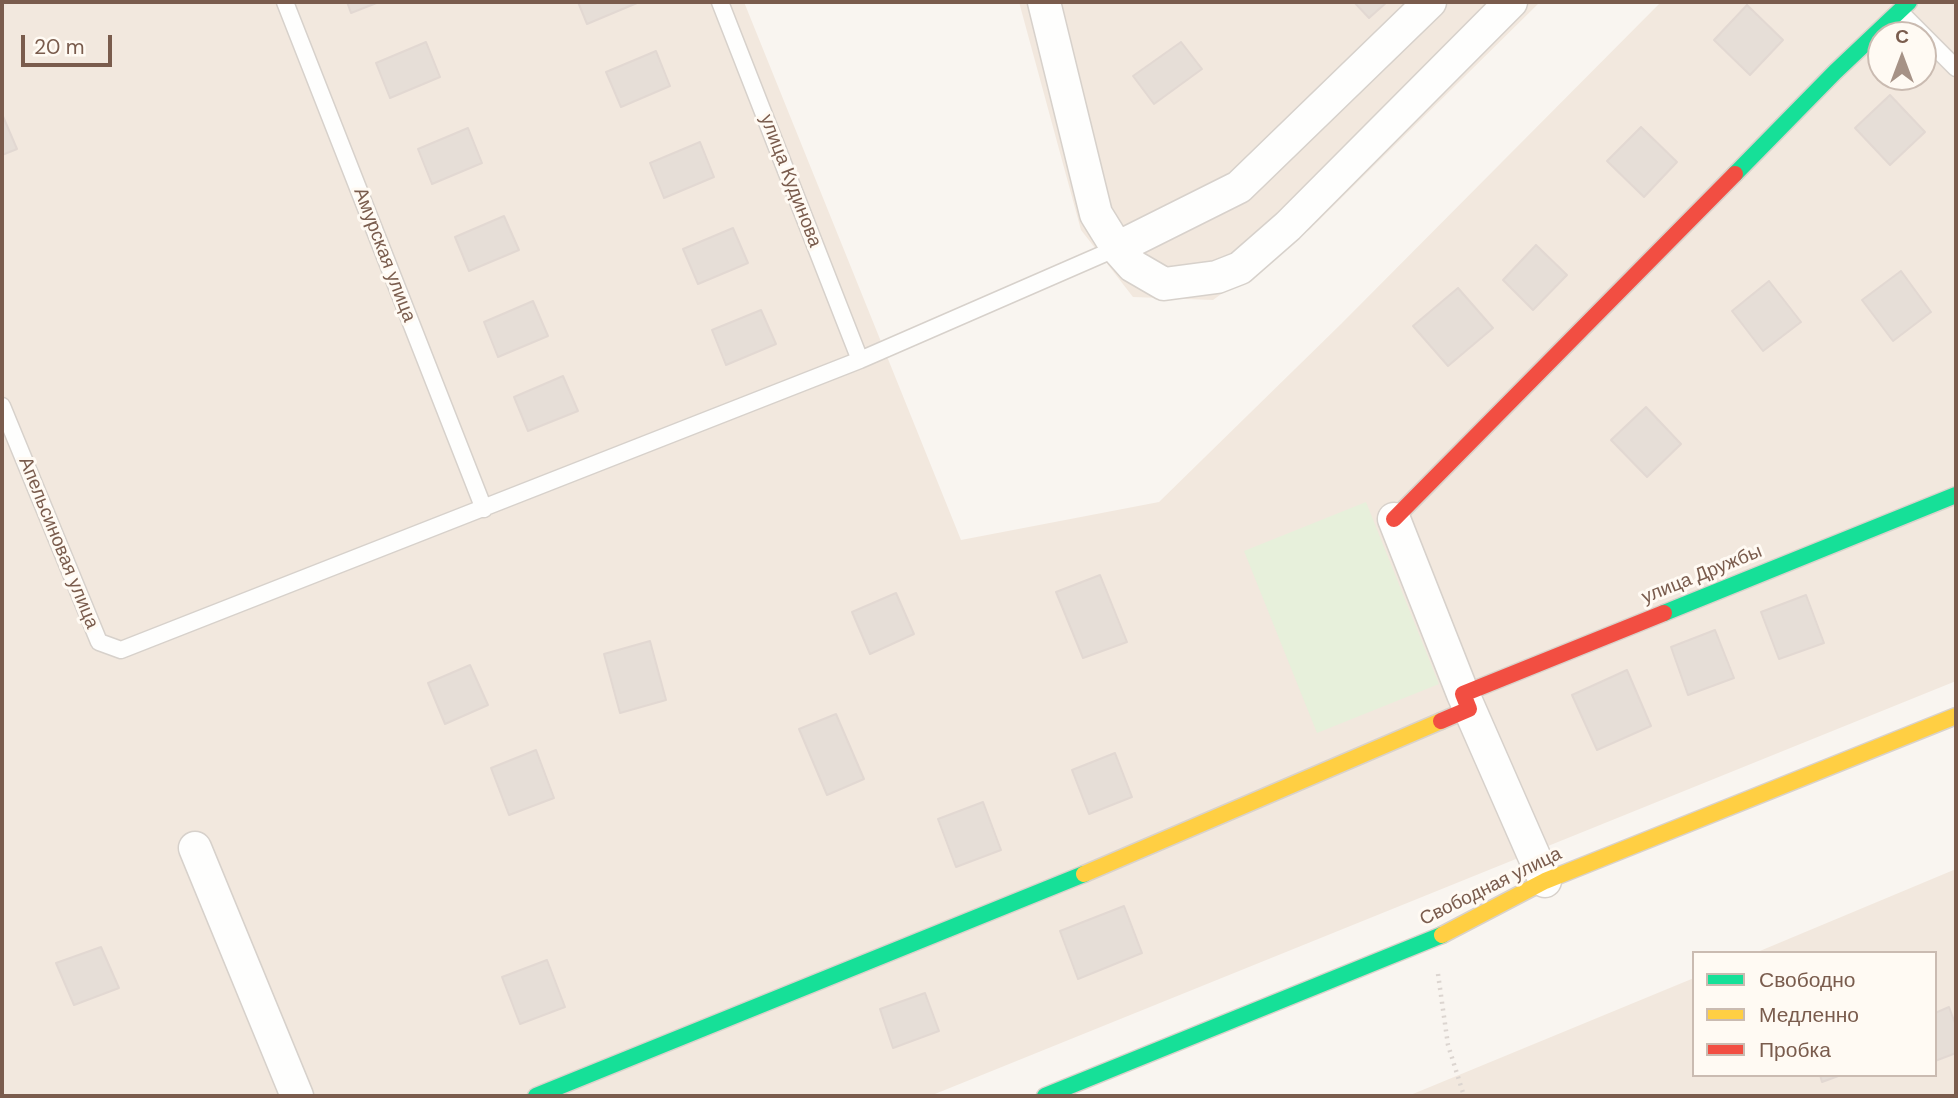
<!DOCTYPE html>
<meta charset="utf-8">
<style>
body{margin:0}
#map{position:relative;width:1958px;height:1098px;overflow:hidden;background:#f9f5f0;font-family:"DM Sans",sans-serif}
canvas{display:block}
.frame{position:absolute;inset:0;border:4px solid #7a5c4d;pointer-events:none}
.legend{position:absolute;left:1692px;top:951px;width:245px;height:126px;box-sizing:border-box;background:#fffaf3;border:2px solid #cabbb1;margin:0;padding:9px 12px;list-style:none;font-size:21px;color:#7a5c4d}
.legend li{display:flex;align-items:center;gap:14px;height:35px}
.legend b{width:35px;border:2px solid #cabbb1}
.north{position:absolute;left:1867px;top:21px;width:70px;height:70px;box-sizing:border-box;background:#fffaf3;border:2px solid #cabbb1;border-radius:50%;rotate:0deg;font-size:19px;font-weight:700;line-height:28px;text-align:center;color:#7a5c4d}
.north::after{content:'';display:block;margin:auto;width:24px;height:32px;background:#a69286;clip-path:polygon(50% 0,100% 100%,50% 72%,0 100%)}
.scale{position:absolute;left:21px;top:35px;width:91px;height:32px;box-sizing:border-box;border:4px solid #7a5c4d;border-top:0;padding-left:9px;font-size:21px;line-height:24px;white-space:nowrap;color:#7a5c4d;-webkit-text-stroke:5px #fffaf3;paint-order:stroke}
</style>
<div id="map">
<canvas width="1958" height="1098"></canvas>
<div class="frame"></div>
<ul class="legend">
<li><b style="height:9px;background:#16e098"></b>Свободно</li>
<li><b style="height:9px;background:#ffcf43"></b>Медленно</li>
<li><b style="height:9px;background:#f24e42"></b>Пробка</li>
</ul>
<div class="north">С</div>
<div class="scale">20 m</div>
</div>
<script>
const g = document.querySelector('canvas').getContext('2d');
g.lineJoin = 'round';
function paint(path, color) {
  g.fillStyle = color;
  g.fill(path, 'evenodd');
}
function shape(rows) {
  const path = new Path2D();
  for (const r of rows) {
    path.moveTo(r[0], r[1]);
    for (let i = 2; i < r.length; i += 2) path.lineTo(r[i], r[i + 1]);
  }
  return path;
}
function strokePath(path, color, width, dash) {
  g.strokeStyle = color;
  g.lineWidth = width;
  g.lineCap = dash ? 'butt' : 'round';
  g.setLineDash(dash || []);
  g.stroke(path);
}
function write(font, color, halo, rows, align = 'center') {
  g.font = font + ' "DM Sans",sans-serif';
  g.lineWidth = 6;
  g.setLineDash([]);
  g.textBaseline = 'middle';
  g.strokeStyle = halo;
  g.fillStyle = color;
  for (const [text, x, y, turn = 0] of rows) {
    g.save();
    g.translate(x, y);
    g.rotate((+turn || 0) * Math.PI / 180);
    g.textAlign = isNaN(turn) ? turn : align;
    if (halo) g.strokeText(text, 0, 0);
    g.fillText(text, 0, 0);
    g.restore();
  }
}
paint(shape([
 [2,2,744,2,961,540,1159,502,1341,324,1661,2,1956,2,1956,681,930,1096,2,1096],
 [1881,35,1923,35,1923,77,1881,77],
 [1019,2,1540,2,1309,230,1213,300,1133,297,1081,230],
 [1956,869,1956,1096,1408,1096,1694,978,1694,1075,1935,1075,1935,953,1755,953]
]), '#f2e8de');
paint(shape([
 [1366,502,1439,684,1317,733,1244,551]
]), '#e7f0db');
const building = shape([
 [347,2,379,2,351,13,347,2],
 [578,2,636,2,637,3,587,24,578,2],
 [1354,2,1387,2,1369,18,1354,2],
 [1747,5,1783,40,1750,75,1714,40,1747,5],
 [426,42,440,77,390,98,376,63,426,42],
 [1181,42,1202,69,1154,104,1133,76,1181,42],
 [656,51,670,86,621,107,606,72,656,51],
 [1890,95,1925,132,1890,165,1855,128,1890,95],
 [2,114,17,149,2,155,2,114],
 [1641,127,1677,162,1644,197,1607,161,1641,127],
 [468,128,482,163,432,184,418,149,468,128],
 [700,142,714,177,664,198,650,163,700,142],
 [504,216,519,250,469,271,455,237,504,216],
 [733,228,748,263,698,284,683,249,733,228],
 [1536,245,1567,275,1533,310,1503,280,1536,245],
 [1901,271,1931,312,1893,341,1862,300,1901,271],
 [1769,281,1801,322,1763,351,1732,311,1769,281],
 [1458,288,1493,328,1448,366,1413,326,1458,288],
 [533,301,548,336,498,357,484,322,533,301],
 [761,310,776,344,726,365,712,330,761,310],
 [563,376,578,411,528,431,514,397,563,376],
 [1646,407,1681,444,1647,477,1611,440,1646,407],
 [1100,575,1127,642,1083,658,1056,592,1100,575],
 [896,593,914,634,870,654,852,612,896,593],
 [1806,595,1824,643,1779,659,1761,612,1806,595],
 [1715,630,1734,678,1688,695,1671,647,1715,630],
 [650,641,666,700,620,713,604,654,650,641],
 [470,665,488,705,445,724,428,683,470,665],
 [1627,670,1651,726,1597,750,1572,695,1627,670],
 [836,714,864,779,827,795,799,729,836,714],
 [536,750,554,798,509,815,491,768,536,750],
 [1115,753,1132,797,1089,814,1072,770,1115,753],
 [983,802,1001,850,956,867,938,819,983,802],
 [1124,906,1142,953,1078,979,1060,931,1124,906],
 [101,947,119,988,74,1005,56,963,101,947],
 [547,960,565,1007,520,1024,502,977,547,960],
 [925,993,939,1031,893,1048,880,1009,925,993],
 [1949,1007,1956,1026,1956,1053,1935,1061,1935,1013,1949,1007],
 [1820,1075,1841,1075,1822,1082,1820,1075]
]);
paint(building, '#e6ded7');
strokePath(building, '#e2d8d2', 2);
const lane = shape([
 [285,2,484,509],
 [720,2,860,360],
 [1900,12,1956,68],
 [2,406,99,642,121,650,860,360,1117,248]
]);
const street = shape([
 [1044,2,1096,214,1117,248,1133,266,1164,284,1217,277,1240,268,1288,226,1511,2],
 [1117,248,1239,187,1430,2],
 [1394,519,1463,694,1545,881],
 [195,848,297,1096]
]);
const fast = shape([
 [1735,174,1835,72,1909,2],
 [1664,613,1956,495],
 [536,1096,1084,874],
 [1045,1096,1442,935]
]);
const slow = shape([
 [1084,874,1441,721],
 [1442,935,1545,881,1956,716]
]);
const jam = shape([
 [1394,519,1735,174],
 [1441,721,1469,709,1463,694,1664,613]
]);
strokePath(lane, '#d7d1cb', 19);
strokePath(street, '#d7d1cb', 35);
strokePath(fast, '#d9d2cb', 19);
strokePath(slow, '#d9d2cb', 19);
strokePath(jam, '#d9d2cb', 19);
strokePath(shape([
 [1438,974,1448,1045,1464,1096]
]), '#dcd5d0', 4.5, [2, 5]);
strokePath(lane, '#fefefd', 16);
strokePath(street, '#fefefd', 32);
strokePath(fast, '#16e098', 16);
strokePath(slow, '#ffcf43', 16);
strokePath(jam, '#f24e42', 16);
write('19px', '#7a5c4d', '#fffaf3', [
 ["улица Кудинова",790,181,69],
 ["Амурская улица",384,255,69],
 ["Апельсиновая улица",58,543,68],
 ["улица Дружбы",1702,575,-22],
 ["Свободная улица",1491,887,-26]
]);
</script>
